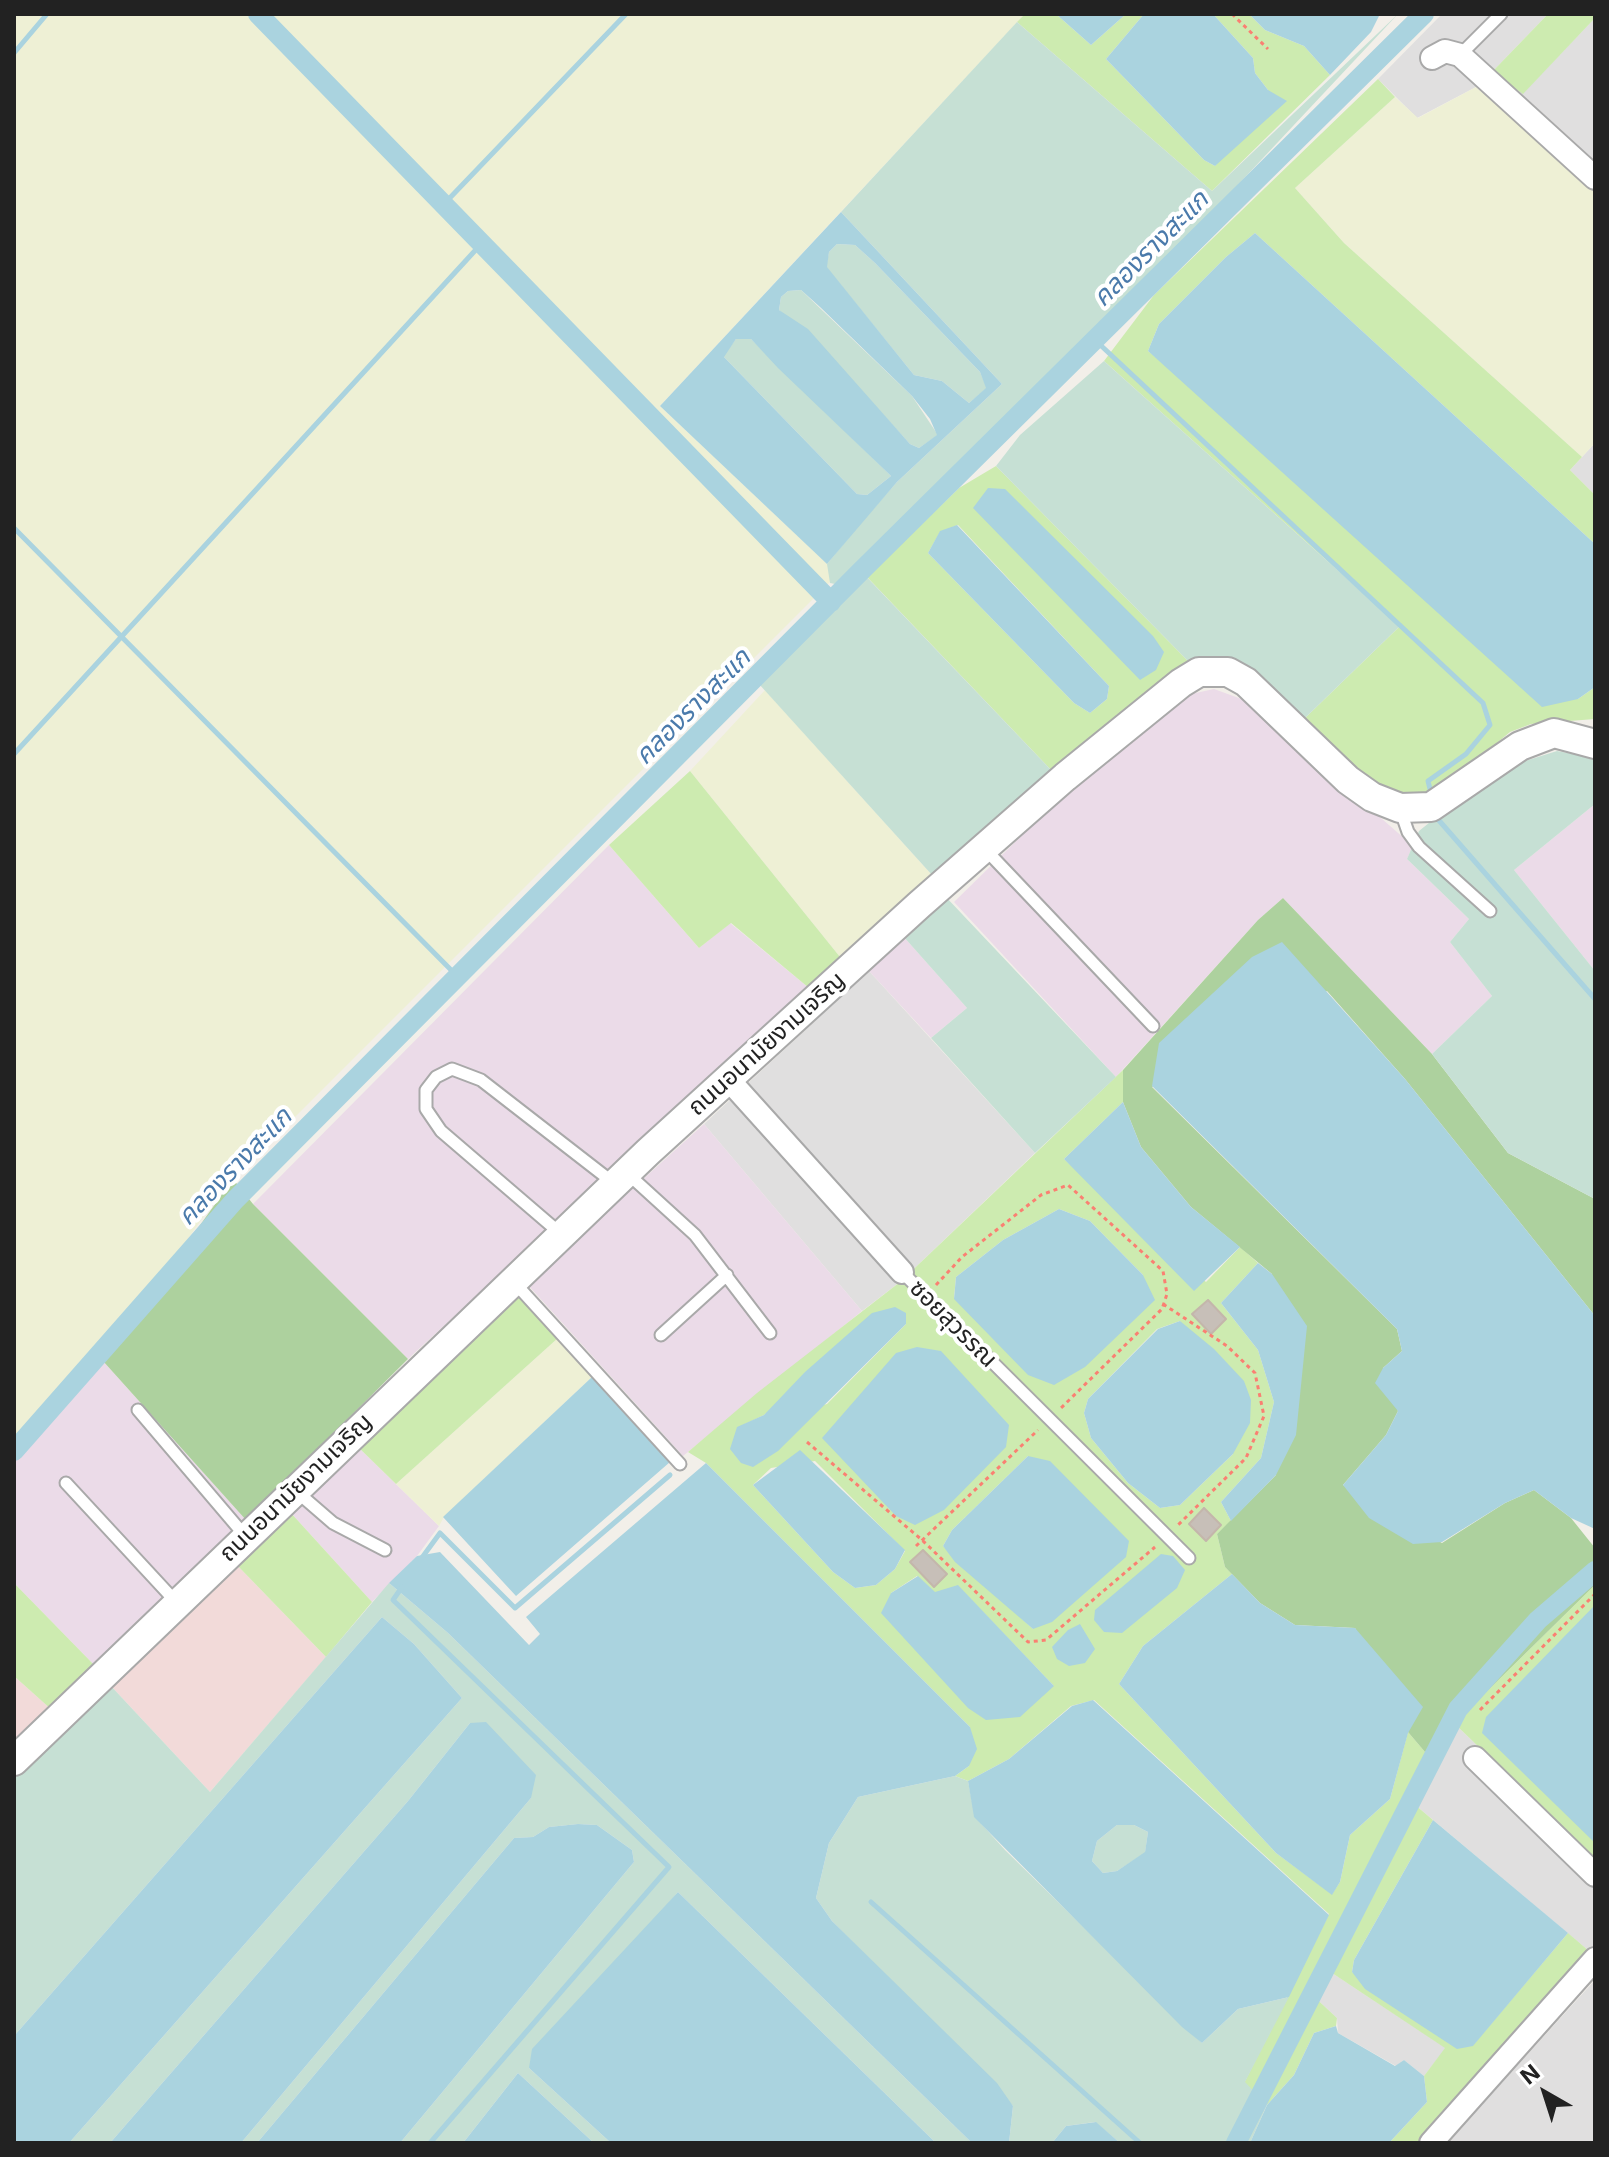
<!DOCTYPE html>
<meta charset="utf-8">
<style>
body{margin:0}
#map{position:relative;width:1609px;height:2157px;overflow:hidden;background:#f2efe9;font-family:Inter,sans-serif}
canvas{display:block}
.frame{position:absolute;inset:0;border:16px solid #222;pointer-events:none}
.north{position:absolute;left:1505px;top:2053px;width:80px;height:80px;-webkit-text-stroke:6px #fff;paint-order:stroke;rotate:321deg;font-size:22px;font-weight:700;line-height:32px;text-align:center;color:#222}
.north::after{content:'';display:block;margin:auto;width:28px;height:36px;background:#222;clip-path:polygon(50% 0,100% 100%,50% 72%,0 100%)}
</style>
<div id="map">
<canvas width="1609" height="2157"></canvas>
<div class="frame"></div>
<div class="north">N</div>
</div>
<script>
const g = document.querySelector('canvas').getContext('2d');
g.lineJoin = 'round';
function paint(path, color) {
  g.fillStyle = color;
  g.fill(path, 'evenodd');
}
function shape(rows) {
  const path = new Path2D();
  for (const r of rows) {
    path.moveTo(r[0], r[1]);
    for (let i = 2; i < r.length; i += 2) path.lineTo(r[i], r[i + 1]);
  }
  return path;
}
function strokePath(path, color, width, dash) {
  g.strokeStyle = color;
  g.lineWidth = width;
  g.lineCap = dash ? 'butt' : 'round';
  g.setLineDash(dash || []);
  g.stroke(path);
}
function write(font, color, halo, rows, align = 'center') {
  g.font = font + ' Inter,"Noto Sans Thai",sans-serif';
  g.lineWidth = 8;
  g.setLineDash([]);
  g.textBaseline = 'middle';
  g.strokeStyle = halo;
  g.fillStyle = color;
  for (const [text, x, y, turn = 0] of rows) {
    g.save();
    g.translate(x, y);
    g.rotate((+turn || 0) * Math.PI / 180);
    g.textAlign = isNaN(turn) ? turn : align;
    if (halo) g.strokeText(text, 0, 0);
    g.fillText(text, 0, 0);
    g.restore();
  }
}
paint(shape([
 [1442,14,1548,14,1492,72,1523,93,1595,18,1595,193,1476,87,1417,118,1378,79],
 [1595,443,1595,495,1570,470],
 [869,971,1035,1153,900,1282,862,1311,704,1124],
 [1457,1726,1595,1859,1595,1945,1589,1951,1407,1798,1433,1748,1447,1740],
 [1320,1965,1446,2048,1424,2076,1404,2060,1396,2066,1338,2033,1337,2018,1307,1990],
 [1595,1980,1595,2143,1447,2143]
]), '#e0dfdf');
paint(shape([
 [236,1564,326,1657,210,1792,110,1685],
 [14,1676,53,1711,14,1749]
]), '#f2dad9');
paint(shape([
 [1214,689,1247,701,1413,846,1407,859,1469,919,1450,942,1492,996,1432,1054,1283,898,1258,920,1116,1077,954,902,1053,805,1125,743,1191,694],
 [1595,804,1595,971,1514,870],
 [609,845,699,948,730,923,809,988,408,1359,253,1204],
 [903,936,967,1008,931,1038,869,971],
 [704,1124,862,1311,683,1456,527,1284],
 [103,1361,246,1520,98,1669,14,1583,14,1457],
 [357,1446,439,1526,417,1556,372,1602,290,1512]
]), '#ebdbe8');
paint(shape([
 [14,14,1025,14,660,406,838,574,222,1190,103,1361,14,1457],
 [1476,87,1595,193,1595,443,1582,457,1344,243,1295,188,1395,97,1418,118],
 [765,690,932,875,840,957,690,771],
 [558,1338,592,1377,444,1517,439,1526,396,1484]
]), '#eef0d5');
paint(shape([
 [1025,14,1056,14,1091,45,1126,14,1144,14,1106,59,1204,160,1215,166,1268,90,1255,73,1253,58,1213,14,1249,14,1265,30,1304,46,1330,75,1212,191,1017,22],
 [1548,14,1595,14,1595,18,1523,94,1492,72],
 [1378,79,1395,97,1295,188,1344,243,1582,457,1570,470,1595,495,1595,544,1255,233,1226,257,1159,324,1148,351,1578,699,1595,687,1595,719,1531,724,1510,732,1456,777,1416,797,1381,790,1320,744,1304,719,1400,626,1104,361,1154,295],
 [996,466,1189,662,1052,771,867,577,959,488],
 [958,525,1109,686,1107,699,1090,713,1074,703,928,553,940,532],
 [690,771,840,957,809,988,731,923,699,948,609,845],
 [1123,1070,1123,1102,1064,1159,1206,1282,1240,1247,1258,1263,1221,1303,1258,1350,1274,1402,1261,1458,1221,1502,1231,1521,1217,1534,1225,1567,1232,1574,1143,1646,1119,1684,1276,1853,1332,1894,1340,1882,1350,1835,1390,1799,1408,1732,1425,1752,1433,1748,1407,1798,1433,1820,1354,1960,1352,1972,1473,2045,1568,1933,1589,1951,1423,2143,1389,2143,1427,2102,1424,2076,1445,2048,1320,1965,1307,1990,1337,2018,1336,2026,1314,2033,1294,2075,1267,2105,1244,2083,1329,1914,1094,1700,1071,1706,1009,1759,968,1781,955,1776,969,1766,970,1727,706,1463,688,1452,757,1393,900,1282],
 [1059,1209,1090,1221,1143,1275,954,1298,956,1277,1003,1240],
 [905,1313,906,1324,827,1404,737,1428,764,1415],
 [1180,1321,1233,1454,1180,1505,1160,1508,1128,1483,1091,1438,1084,1413,1088,1399,1157,1329],
 [1028,1456,1033,1629,943,1546,952,1530],
 [815,1461,905,1551,895,1569,876,1585,855,1588,833,1572,753,1485,771,1468],
 [917,1576,935,1593,958,1586,1054,1686,891,1593],
 [523,1292,558,1338,396,1484,357,1446,368,1426],
 [290,1512,372,1602,326,1657,236,1564],
 [14,1583,98,1669,53,1711,14,1676],
 [1595,1585,1595,1859,1457,1726,1468,1710]
]), '#cdebb0');
paint(shape([
 [1283,898,1432,1054,1508,1153,1595,1199,1595,1316,1405,1079,1327,991,1152,1087,1397,1329,1402,1351,1383,1368,1398,1411,1386,1435,1343,1485,1442,1543,1505,1503,1534,1490,1571,1518,1595,1548,1595,1585,1468,1710,1447,1740,1425,1752,1408,1732,1355,1628,1295,1625,1260,1603,1225,1567,1217,1534,1276,1475,1272,1274,1191,1207,1141,1147,1123,1102,1123,1070,1258,920],
 [233,1179,253,1204,408,1359,246,1520,103,1361]
]), '#add19e');
paint(shape([
 [1398,14,1174,253,840,585,830,583,827,564,858,526,897,482,1002,384,841,212,1017,22,1212,191],
 [837,244,855,245,875,263,980,372,987,388,969,403,942,381,914,375,826,267,829,252],
 [801,290,912,396,938,435,919,448,910,444,842,370,779,310,781,297,788,291],
 [736,339,751,339,891,476,867,495,857,494,723,356],
 [1104,361,1400,626,1304,719,1236,659,1189,662,996,466,1020,435],
 [861,571,1052,771,932,875,759,684],
 [1557,751,1589,757,1595,761,1595,804,1514,870,1595,971,1595,1199,1508,1153,1432,1054,1492,996,1450,942,1469,919,1407,859,1419,831,1445,810,1506,767],
 [945,896,1116,1077,1035,1153,931,1038,967,1008,903,936],
 [389,1583,448,1633,972,2143,936,2143,678,1892,529,2068,611,2143,594,2143,518,2073,463,2143,400,2143,634,1862,632,1850,597,1825,578,1824,549,1827,533,1837,514,1838,257,2143,241,2143,531,1798,470,1723,408,1801,110,2143,69,2143,462,1698,414,1644,382,1617,14,2036,14,1779,110,1685,210,1792],
 [955,1776,968,1781,975,1817,1005,1850,1202,2043,1238,2009,1289,1997,1245,2082,1267,2105,1250,2143,1120,2143,1095,2122,1066,2126,1052,2143,1009,2143,1013,2106,832,1921,816,1898,829,1843,858,1797],
 [1117,1825,1134,1825,1148,1832,1145,1853,1117,1871,1103,1873,1092,1861,1097,1841]
]), '#c6e0d4');
paint(shape([
 [1056,14,1126,14,1091,45],
 [1144,14,1213,14,1253,58,1255,73,1268,90,1287,101,1215,166,1204,160,1106,59],
 [1249,14,1380,14,1371,32,1330,75,1304,46,1265,30],
 [841,212,1002,384,897,482,827,564,660,406],
 [837,244,855,245,875,263,980,372,986,388,969,403,942,381,914,375,827,267,829,252],
 [788,291,801,290,820,307,912,396,930,419,937,435,919,448,910,444,808,329,779,310,781,297],
 [751,339,778,368,891,476,867,495,857,494,724,357,736,339],
 [1255,233,1595,544,1595,687,1578,699,1542,707,1148,351,1159,324,1226,257],
 [988,488,1005,489,1153,636,1164,652,1156,670,1140,680,973,508],
 [957,525,1109,686,1107,699,1090,713,1074,703,928,553,940,531],
 [1282,942,1405,1079,1595,1316,1595,1529,1571,1518,1534,1490,1505,1503,1442,1542,1413,1544,1369,1518,1343,1485,1386,1435,1398,1411,1375,1383,1383,1368,1402,1351,1397,1329,1152,1086,1159,1043,1252,957],
 [1123,1102,1141,1147,1191,1207,1240,1247,1194,1291,1064,1159],
 [1059,1209,1090,1221,1143,1275,1155,1300,1085,1367,1054,1385,1028,1375,954,1299,956,1277,1003,1240],
 [1258,1263,1272,1274,1307,1326,1296,1435,1276,1475,1231,1521,1221,1502,1261,1458,1274,1402,1258,1350,1221,1303],
 [895,1307,906,1313,906,1324,778,1451,753,1467,741,1463,730,1449,737,1427,764,1415,805,1372,872,1313],
 [1180,1321,1214,1349,1244,1381,1251,1400,1250,1423,1233,1454,1180,1505,1160,1508,1128,1483,1091,1438,1084,1413,1088,1399,1158,1329],
 [917,1347,941,1351,1009,1425,1006,1447,944,1510,915,1525,896,1516,822,1438,896,1353],
 [592,1377,670,1462,516,1596,443,1517],
 [800,1450,905,1550,895,1569,876,1585,855,1588,833,1572,753,1485],
 [1028,1456,1050,1461,1129,1541,1126,1557,1052,1622,1033,1629,955,1562,943,1546,952,1530],
 [706,1463,970,1727,977,1749,969,1766,955,1776,858,1797,829,1843,816,1898,832,1921,997,2083,1013,2106,1009,2143,972,2143,448,1633,389,1583,417,1556,440,1552,529,1645,540,1634,526,1617],
 [1161,1554,1173,1556,1185,1570,1177,1588,1122,1633,1104,1632,1094,1620,1095,1610],
 [1232,1574,1260,1603,1295,1625,1355,1628,1423,1707,1408,1733,1390,1799,1350,1835,1340,1882,1332,1895,1276,1853,1119,1684,1143,1646],
 [918,1576,935,1592,958,1585,1054,1686,1020,1717,986,1720,968,1708,881,1613,891,1593],
 [1595,1605,1595,1843,1482,1733,1486,1717],
 [382,1617,414,1644,462,1698,69,2143,14,2143,14,2036],
 [1080,1624,1095,1649,1085,1663,1069,1666,1057,1659,1052,1647,1068,1630],
 [1093,1700,1329,1915,1289,1997,1238,2009,1202,2043,1182,2027,974,1817,968,1781,1009,1759,1072,1706],
 [1117,1825,1134,1825,1148,1832,1145,1852,1117,1871,1103,1873,1092,1861,1097,1841],
 [486,1722,536,1775,531,1798,241,2143,110,2143,408,1801,470,1723],
 [1433,1820,1568,1933,1473,2046,1457,2049,1365,1989,1352,1972,1354,1960],
 [578,1824,597,1825,632,1850,634,1862,400,2143,257,2143,514,1838,533,1837,549,1827],
 [678,1892,936,2143,611,2143,529,2068,532,2049],
 [1336,2026,1338,2033,1395,2066,1404,2060,1424,2076,1427,2102,1389,2143,1250,2143,1267,2105,1294,2075,1314,2033],
 [518,2073,594,2143,463,2143],
 [1096,2122,1120,2143,1052,2143,1066,2126]
]), '#aad3df');
strokePath(shape([
 [14,53,47,14],
 [444,204,626,14],
 [1095,340,1483,703,1490,725,1466,754,1428,781,1430,789],
 [14,528,458,977],
 [14,754,482,243],
 [1436,817,1595,999],
 [421,1559,440,1533,515,1608,670,1475],
 [402,1587,393,1600,669,1867,430,2143],
 [871,1902,1140,2143]
]), '#aad3df', 5);
strokePath(shape([
 [258,14,831,602],
 [14,1451,235,1200,861,571,1424,14],
 [1236,2143,1458,1709,1538,1620,1595,1571]
]), '#aad3df', 20);
const building = shape([
 [1208,1300,1226,1319,1211,1334,1192,1314,1208,1300],
 [1204,1508,1221,1525,1206,1541,1189,1524,1204,1508],
 [923,1550,947,1574,934,1587,910,1562,923,1550]
]);
paint(building, '#c7bfb8');
strokePath(building, '#c4b6ab', 2);
const service = shape([
 [1460,55,1501,14],
 [1400,809,1408,832,1419,847,1490,911],
 [985,849,1153,1026],
 [627,1173,695,1235,770,1333],
 [561,1234,441,1131,426,1109,426,1090,436,1077,452,1069,481,1080,615,1184],
 [902,1272,1189,1558],
 [513,1281,680,1464],
 [661,1335,727,1275],
 [138,1410,246,1537],
 [66,1483,177,1603],
 [296,1491,333,1523,385,1550]
]);
const minor = shape([
 [1432,58,1445,51,1460,55,1595,178],
 [728,1079,902,1272],
 [1475,1758,1595,1875],
 [1431,2143,1595,1959]
]);
const tertiary = shape([
 [14,1761,648,1152,919,905,1065,777,1181,683,1199,672,1228,672,1246,682,1348,780,1372,797,1400,808,1431,807,1520,746,1554,733,1595,744]
]);
strokePath(service, '#a9a9a9', 15);
strokePath(minor, '#a9a9a9', 26);
strokePath(tertiary, '#a9a9a9', 32);
strokePath(shape([
 [1232,14,1268,49],
 [936,1285,962,1257,1041,1195,1068,1185,1163,1271,1167,1294,1162,1309,1061,1408],
 [1163,1304,1227,1346,1255,1373,1264,1416,1246,1458,1178,1525],
 [807,1442,922,1540,1028,1642,1046,1640,1155,1547],
 [916,1546,1038,1430],
 [1480,1710,1595,1594]
]), '#fa8072', 3, [4, 4]);
strokePath(service, '#fff', 11);
strokePath(minor, '#fff', 22);
strokePath(tertiary, '#fff', 28);
write('24px', '#222', '#fff', [
 ["ถนนอนามัยงามเจริญ",767,1044,-42],
 ["ซอยสุวรรณ",953,1324,45],
 ["ถนนอนามัยงามเจริญ",296,1488,-44]
]);
write('italic 26px', '#4a7aab', '#fff', [
 ["คลองรางสะแก",1151,249,-45],
 ["คลองรางสะแก",693,707,-45],
 ["คลองรางสะแก",235,1167,-46]
]);
</script>
